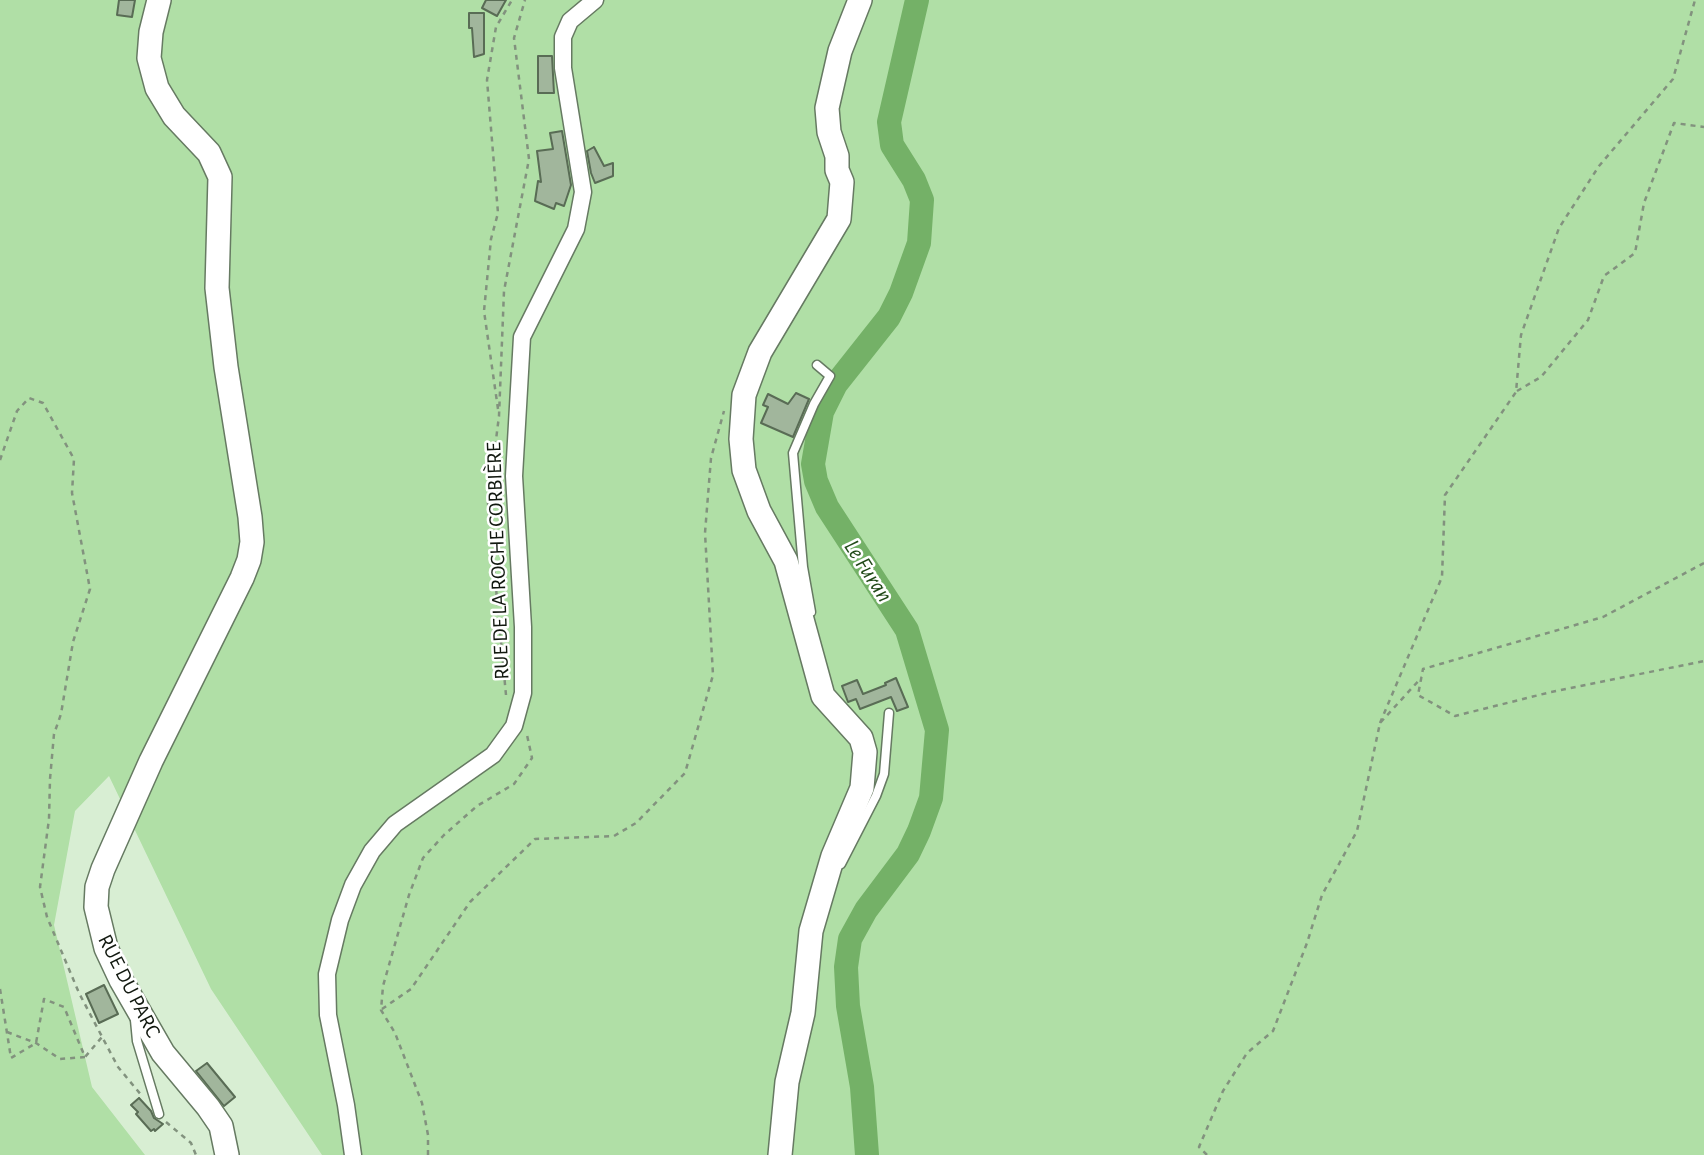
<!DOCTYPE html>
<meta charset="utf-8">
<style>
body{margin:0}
canvas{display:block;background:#d8eed3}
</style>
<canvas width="1704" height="1155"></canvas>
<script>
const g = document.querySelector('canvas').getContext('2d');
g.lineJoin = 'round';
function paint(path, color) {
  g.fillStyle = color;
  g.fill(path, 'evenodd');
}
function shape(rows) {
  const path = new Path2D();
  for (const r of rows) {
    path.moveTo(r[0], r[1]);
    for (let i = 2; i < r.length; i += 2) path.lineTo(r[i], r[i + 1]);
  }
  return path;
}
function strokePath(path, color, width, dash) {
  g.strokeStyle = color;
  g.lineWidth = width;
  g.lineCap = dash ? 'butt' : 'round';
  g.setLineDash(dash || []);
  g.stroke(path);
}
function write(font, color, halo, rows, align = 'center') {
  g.font = font + ' "Alegreya Sans",sans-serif';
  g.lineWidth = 5;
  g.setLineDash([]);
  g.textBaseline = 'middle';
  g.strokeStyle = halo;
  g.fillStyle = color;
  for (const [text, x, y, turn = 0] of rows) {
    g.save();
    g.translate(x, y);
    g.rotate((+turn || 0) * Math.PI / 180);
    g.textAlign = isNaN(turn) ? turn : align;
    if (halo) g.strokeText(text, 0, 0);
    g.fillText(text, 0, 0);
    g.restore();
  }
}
paint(shape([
 [0,0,1704,0,1704,1155,322,1155,211,989,109,776,75,811,54,925,92,1087,145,1155,0,1155]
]), '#b0dfa6');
strokePath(shape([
 [867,1155,862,1087,848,1006,846,967,850,939,866,910,908,854,919,831,931,798,937,730,907,630,827,507,816,481,813,464,822,412,836,384,889,317,901,293,919,243,922,200,914,180,892,145,889,122,917,0]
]), '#74b167', 24);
const building = shape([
 [119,0,135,0,132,17,117,15,119,0],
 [486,0,506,0,497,16,482,8,486,0],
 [469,13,484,13,484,54,474,57,472,28,469,28,469,13],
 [538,56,552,56,554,93,538,93,538,56],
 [562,131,571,185,564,206,556,203,554,209,535,201,538,181,541,182,537,151,553,149,550,133,562,131],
 [594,147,604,166,613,163,613,176,595,183,591,173,587,151,594,147],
 [796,393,809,399,793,437,761,423,768,407,763,405,768,394,788,404,796,393],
 [896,678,908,707,897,711,891,697,860,709,856,699,848,702,842,686,857,680,863,694,886,685,885,683,896,678],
 [104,985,118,1014,99,1023,86,994,104,985],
 [207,1063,235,1097,224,1106,196,1071,207,1063],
 [139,1098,151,1111,154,1118,163,1124,155,1131,154,1129,151,1131,136,1114,138,1112,131,1105,139,1098]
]);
paint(building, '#a1b69c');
strokePath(building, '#596c55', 2);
const lane = shape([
 [811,612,803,567,793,453,814,404,830,376,817,365],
 [841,864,876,796,884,774,889,713],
 [135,1020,137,1041,159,1114]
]);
const street = shape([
 [353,1155,346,1105,328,1015,327,974,340,920,353,885,372,851,395,824,493,755,514,726,523,693,523,627,514,476,522,337,576,229,583,192,563,68,563,37,570,21,595,0]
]);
const secondary = shape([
 [159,0,151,32,149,58,157,88,174,116,209,153,220,177,217,288,226,367,250,517,252,542,249,560,242,578,151,761,103,869,97,887,96,907,106,948,121,980,163,1053,208,1107,221,1126,227,1155],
 [780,1155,787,1082,803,1013,811,931,833,856,862,788,865,752,861,738,823,696,786,561,759,511,744,470,741,439,744,395,760,352,839,219,842,182,837,170,837,156,829,132,827,108,840,51,860,0]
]);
strokePath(lane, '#667a62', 11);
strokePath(street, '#667a62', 19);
strokePath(secondary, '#667a62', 26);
strokePath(shape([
 [1517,391,1541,377,1588,320,1604,276,1635,253,1644,203,1674,123,1704,127],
 [498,409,484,311,491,239,498,213,487,80,496,27,512,0],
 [0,460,17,411,29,398,43,403,74,459,72,493,90,589,73,642,61,714,54,734,50,779,49,819,40,887,47,917,79,993,118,1067,142,1096],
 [1704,563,1603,617,1423,669,1418,695,1455,716,1551,692,1704,661],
 [506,695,488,503,499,416,504,291,529,159,514,38,525,0],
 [1380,723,1442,577,1445,495,1516,392,1521,335,1559,228,1599,166,1673,79,1695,0],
 [0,989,11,1058,36,1043,44,999,64,1007,85,1057,102,1037],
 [382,1009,411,989,470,902,535,839,614,836,636,823,685,773,713,675,705,533,711,458,724,411],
 [7,1032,36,1043,60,1059,85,1057],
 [166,1122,191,1143,196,1155],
 [428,1155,428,1135,422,1103,395,1033,381,1010,383,986,409,895,423,858,444,835,477,806,514,784,532,758,527,735],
 [1207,1155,1199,1147,1223,1091,1247,1053,1273,1031,1307,943,1322,895,1357,831,1380,723,1422,677]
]), '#82927e', 2.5, [5, 5]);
strokePath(lane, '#fff', 8);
strokePath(street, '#fff', 16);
strokePath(secondary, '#fff', 23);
write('21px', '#11180f', '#fff', [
 ["RUE DE LA ROCHE CORBIÈRE",498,561,-92],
 ["RUE DU PARC",129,986,63]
]);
write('italic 23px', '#214a18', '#fff', [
 ["Le Furan",868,571,57]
]);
</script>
